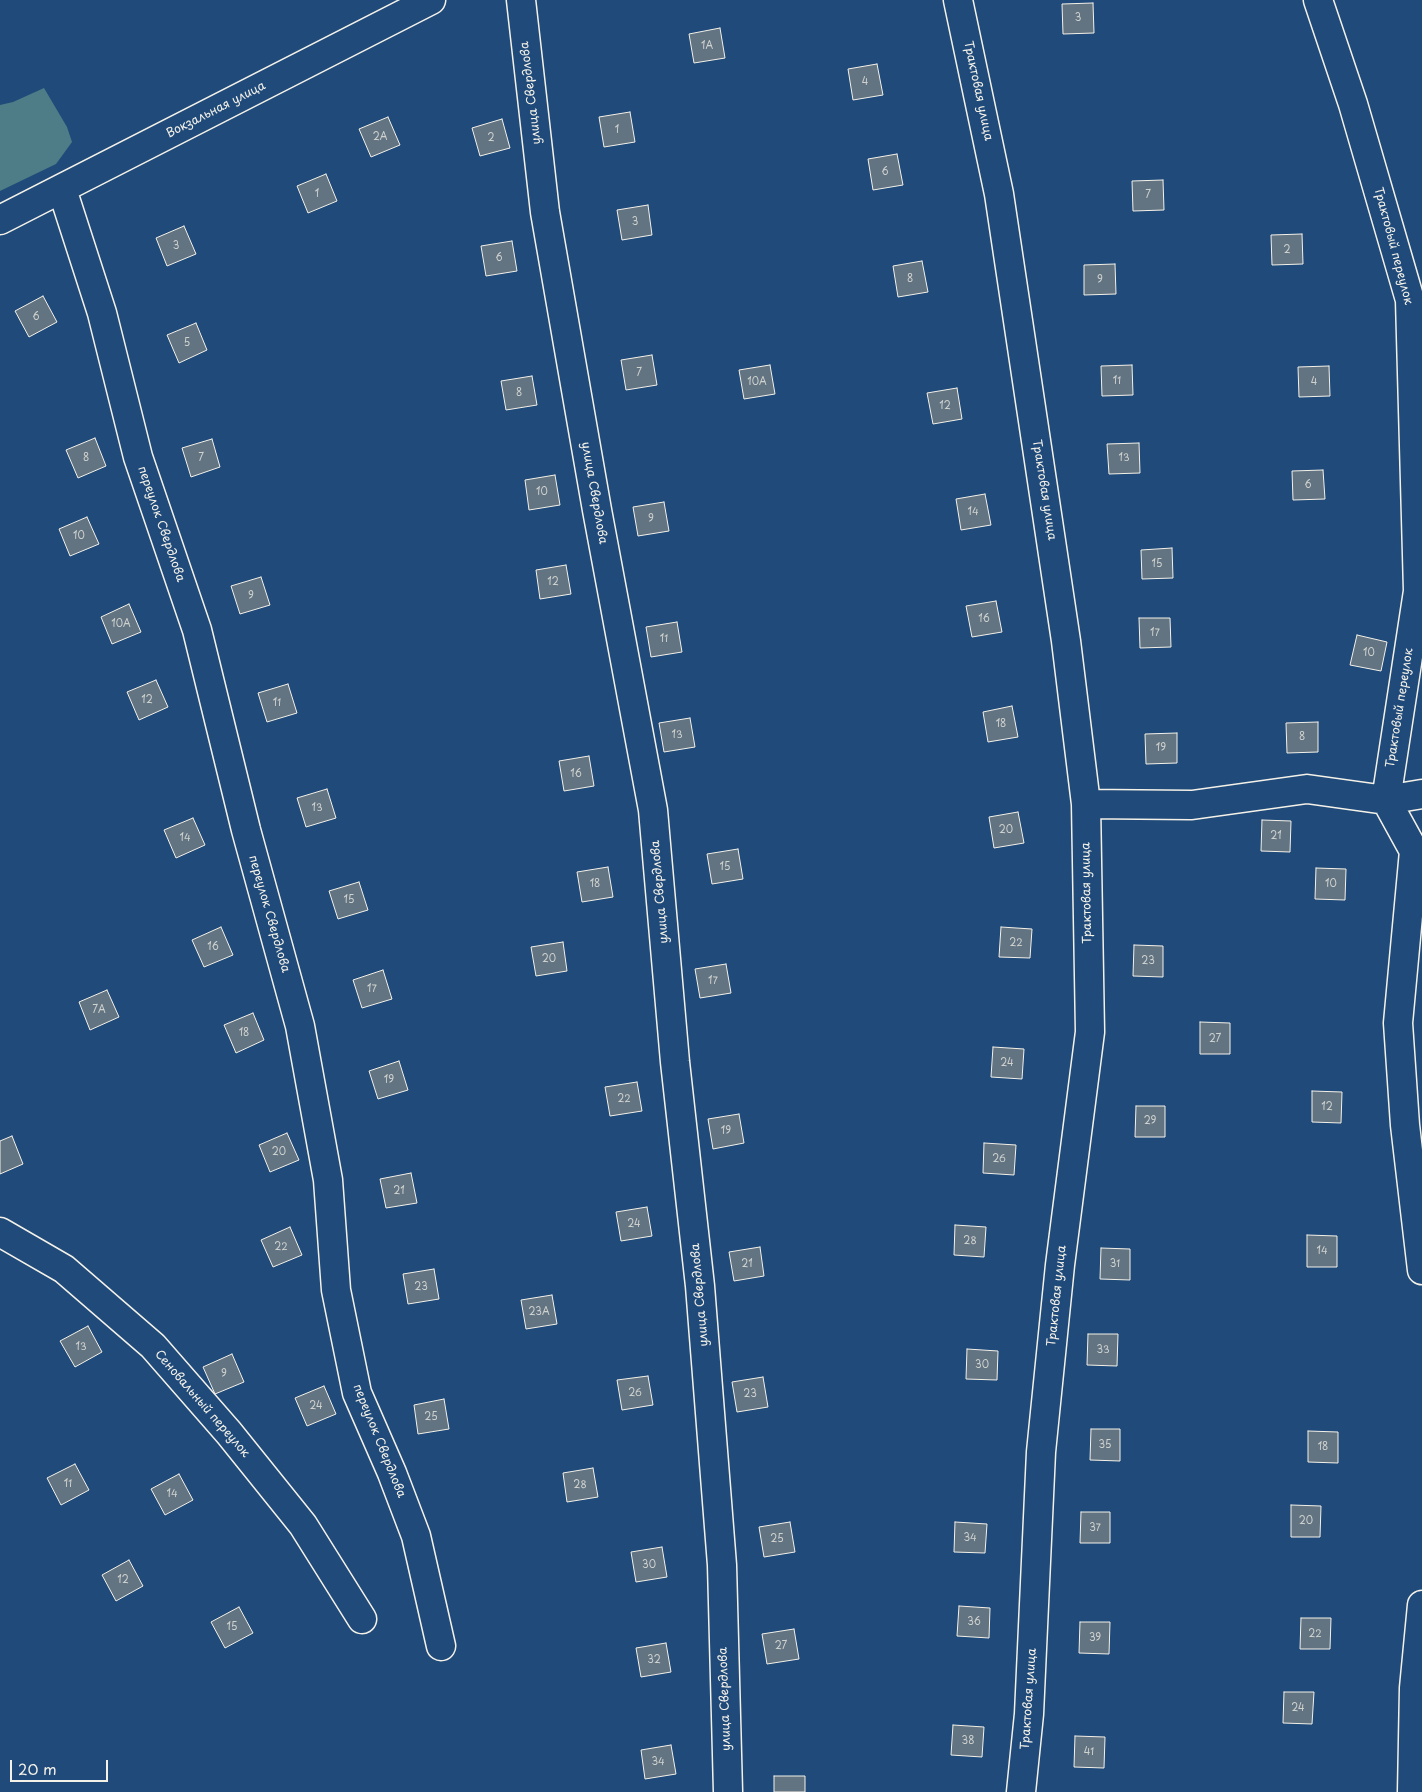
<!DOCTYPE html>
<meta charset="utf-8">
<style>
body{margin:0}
#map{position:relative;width:1422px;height:1792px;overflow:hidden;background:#1f4a7a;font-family:"Playpen Sans",sans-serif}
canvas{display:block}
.scale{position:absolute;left:10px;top:1760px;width:98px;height:22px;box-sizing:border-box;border:2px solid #f4f1e8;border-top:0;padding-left:6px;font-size:15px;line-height:18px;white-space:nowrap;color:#f4f1e8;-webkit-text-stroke:4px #1f4a7a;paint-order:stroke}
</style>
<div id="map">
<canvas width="1422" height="1792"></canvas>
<div class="scale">20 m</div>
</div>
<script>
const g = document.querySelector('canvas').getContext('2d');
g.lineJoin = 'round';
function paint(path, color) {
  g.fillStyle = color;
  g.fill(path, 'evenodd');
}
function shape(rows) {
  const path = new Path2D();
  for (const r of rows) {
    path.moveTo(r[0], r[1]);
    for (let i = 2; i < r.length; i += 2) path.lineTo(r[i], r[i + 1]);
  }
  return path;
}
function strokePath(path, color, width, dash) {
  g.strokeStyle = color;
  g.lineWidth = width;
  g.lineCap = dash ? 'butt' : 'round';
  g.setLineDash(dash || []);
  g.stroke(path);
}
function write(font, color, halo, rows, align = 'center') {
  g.font = font + ' "Playpen Sans",sans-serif';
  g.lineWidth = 5;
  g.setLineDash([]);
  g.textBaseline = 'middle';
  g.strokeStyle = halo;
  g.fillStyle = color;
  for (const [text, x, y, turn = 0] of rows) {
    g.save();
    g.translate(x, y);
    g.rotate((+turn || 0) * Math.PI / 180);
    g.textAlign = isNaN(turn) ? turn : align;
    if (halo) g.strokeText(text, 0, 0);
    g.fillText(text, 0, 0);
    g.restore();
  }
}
paint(shape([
 [44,88,67,127,72,142,56,164,0,191,0,105,13,102]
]), '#4e7d87');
const building = shape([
 [1093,3,1094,33,1063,34,1062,4,1093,3],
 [720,28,725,58,694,63,689,34,720,28],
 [877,64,883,95,853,100,848,69,877,64],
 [630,112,635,142,604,147,599,117,630,112],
 [388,117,400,145,371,157,359,129,388,117],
 [502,119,510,148,480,156,472,128,502,119],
 [897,154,903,185,873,190,868,159,897,154],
 [326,174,337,201,308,213,297,186,326,174],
 [1163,180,1164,210,1133,211,1132,181,1163,180],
 [648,205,652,235,622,240,617,210,648,205],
 [184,226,196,254,167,266,156,238,184,226],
 [1302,234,1303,264,1272,265,1271,235,1302,234],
 [512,241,517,271,486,276,481,246,512,241],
 [922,261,928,292,898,297,893,266,922,261],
 [1115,264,1116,294,1084,295,1084,265,1115,264],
 [43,296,57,322,29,337,15,311,43,296],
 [196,323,207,350,179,363,167,335,196,323],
 [652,355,657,385,626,390,621,360,652,355],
 [770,365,775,394,744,399,739,370,770,365],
 [1132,365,1133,395,1102,396,1101,366,1132,365],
 [1329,366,1330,396,1299,397,1298,367,1329,366],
 [532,376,537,405,506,410,501,381,532,376],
 [957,388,962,419,933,424,927,393,957,388],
 [95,438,106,466,78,478,66,450,95,438],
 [212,439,220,467,191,477,182,448,212,439],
 [1139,443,1140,473,1109,474,1107,444,1139,443],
 [1323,470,1325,499,1293,500,1292,471,1323,470],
 [555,475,560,505,529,510,525,480,555,475],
 [985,494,991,525,961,530,956,499,985,494],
 [664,502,669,531,638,536,633,507,664,502],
 [87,517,99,544,70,556,59,529,87,517],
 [1172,548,1173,578,1142,579,1141,550,1172,548],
 [566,565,571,594,540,599,536,570,566,565],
 [261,577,270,605,240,614,231,586,261,577],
 [996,601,1002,632,972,637,966,606,996,601],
 [129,604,141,632,112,644,101,617,129,604],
 [1139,618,1170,618,1171,647,1140,648,1139,618],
 [677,622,682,652,651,657,646,627,677,622],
 [1357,635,1387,642,1381,671,1350,665,1357,635],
 [156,680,168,707,139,720,127,692,156,680],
 [288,684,297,713,267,722,258,693,288,684],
 [1012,706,1018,737,988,742,983,712,1012,706],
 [690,718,695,747,664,752,659,723,690,718],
 [1318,722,1318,752,1287,753,1286,723,1318,722],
 [1177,733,1177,763,1146,764,1145,734,1177,733],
 [589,756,594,786,564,791,559,761,589,756],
 [327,789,336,818,306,827,297,798,327,789],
 [1018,812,1024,843,994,848,989,817,1018,812],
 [193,818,205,845,176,858,164,830,193,818],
 [1262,820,1291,821,1290,852,1261,851,1262,820],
 [738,849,743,879,712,884,707,854,738,849],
 [608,867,613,897,582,902,577,872,608,867],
 [1316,868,1346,869,1345,900,1315,899,1316,868],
 [359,882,368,910,338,919,329,891,359,882],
 [221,927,233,955,204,967,192,940,221,927],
 [1001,927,1032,929,1030,958,999,957,1001,927],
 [563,942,567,971,536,976,531,947,563,942],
 [1134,945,1163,946,1163,977,1133,976,1134,945],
 [726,964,731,993,700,998,695,969,726,964],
 [383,970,392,999,362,1008,353,980,383,970],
 [107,990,119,1017,90,1030,79,1002,107,990],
 [253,1013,264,1040,236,1053,224,1025,253,1013],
 [1200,1022,1230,1023,1230,1054,1200,1054,1200,1022],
 [993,1047,1024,1049,1022,1079,991,1077,993,1047],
 [399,1061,408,1090,378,1099,369,1071,399,1061],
 [637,1082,642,1111,610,1116,605,1087,637,1082],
 [1312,1091,1342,1092,1341,1123,1312,1122,1312,1091],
 [1136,1106,1165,1106,1165,1137,1135,1137,1136,1106],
 [739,1114,744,1143,713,1149,708,1119,739,1114],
 [287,1133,299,1160,270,1172,259,1145,287,1133],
 [12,1136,23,1164,0,1174,0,1141,12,1136],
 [984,1143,1016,1145,1014,1175,983,1173,984,1143],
 [411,1173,417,1203,386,1208,380,1179,411,1173],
 [647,1207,652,1236,621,1241,616,1212,647,1207],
 [955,1225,986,1227,984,1257,954,1255,955,1225],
 [290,1227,302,1255,273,1267,261,1240,290,1227],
 [1307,1235,1337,1236,1337,1267,1307,1267,1307,1235],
 [760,1247,764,1276,734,1281,729,1252,760,1247],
 [1101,1248,1130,1249,1130,1280,1100,1279,1101,1248],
 [434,1269,439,1299,408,1304,403,1274,434,1269],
 [552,1295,557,1324,526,1329,521,1300,552,1295],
 [88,1326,102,1352,75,1367,60,1341,88,1326],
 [1088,1334,1118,1334,1117,1366,1087,1365,1088,1334],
 [967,1349,998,1351,997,1380,966,1379,967,1349],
 [232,1354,244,1382,215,1394,203,1367,232,1354],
 [648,1376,653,1405,622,1410,617,1380,648,1376],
 [763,1377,768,1407,737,1412,732,1382,763,1377],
 [324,1386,336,1414,307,1426,295,1398,324,1386],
 [444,1399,449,1429,418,1434,414,1405,444,1399],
 [1091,1429,1120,1429,1120,1461,1090,1460,1091,1429],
 [1308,1431,1338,1432,1338,1463,1308,1462,1308,1431],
 [75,1464,89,1490,61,1505,47,1478,75,1464],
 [593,1468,598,1497,567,1502,563,1473,593,1468],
 [179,1474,193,1500,165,1515,151,1489,179,1474],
 [1291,1505,1321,1506,1320,1537,1291,1537,1291,1505],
 [1081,1512,1110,1512,1110,1543,1080,1543,1081,1512],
 [790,1522,795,1552,764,1557,759,1527,790,1522],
 [955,1522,987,1524,985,1553,954,1552,955,1522],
 [662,1547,667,1577,636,1582,631,1552,662,1547],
 [129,1560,143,1586,116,1601,102,1575,129,1560],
 [959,1606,990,1608,989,1638,957,1636,959,1606],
 [239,1607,253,1633,225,1648,211,1622,239,1607],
 [1301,1618,1331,1618,1330,1649,1300,1649,1301,1618],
 [1080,1622,1110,1622,1109,1654,1079,1653,1080,1622],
 [794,1629,799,1659,767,1664,762,1634,794,1629],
 [666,1643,671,1672,641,1677,636,1648,666,1643],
 [1284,1692,1314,1692,1312,1724,1283,1723,1284,1692],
 [953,1725,984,1727,982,1757,951,1755,953,1725],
 [1075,1736,1105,1737,1104,1768,1074,1767,1075,1736],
 [671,1745,676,1774,645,1779,641,1750,671,1745],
 [774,1776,805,1776,805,1792,774,1792,774,1776]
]);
paint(building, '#627382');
strokePath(building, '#f4f1e8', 1);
const street = shape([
 [521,0,545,212,597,510,653,810,675,1062,700,1286,722,1565,728,1792],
 [958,0,999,194,1066,641,1086,804,1090,1032,1060,1265,1041,1452,1029,1714,1021,1792],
 [1318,0,1353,104,1410,300,1418,591,1386,800,1414,851,1398,1023,1405,1125,1422,1270],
 [62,189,102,313,138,457,197,630,246,830,300,1026,328,1180,336,1290,357,1393,392,1473,416,1536,441,1646],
 [0,220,431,0],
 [1086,804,1192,805,1307,789,1386,800,1422,794],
 [0,1232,64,1269,153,1346,229,1433,303,1525,362,1619],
 [1412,1792,1414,1688,1422,1605]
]);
strokePath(street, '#f4f1e8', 31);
strokePath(street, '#1f4a7a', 28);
write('10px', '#d0d2ce', null, [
 ["3",1078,18],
 ["1А",707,46],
 ["4",865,82],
 ["1",617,130],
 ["2А",380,137],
 ["2",491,138],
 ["6",885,172],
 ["1",317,194],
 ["7",1148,195],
 ["3",635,222],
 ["3",176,246],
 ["2",1287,250],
 ["6",499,258],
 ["8",910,279],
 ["9",1100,280],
 ["6",36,317],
 ["5",187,343],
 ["7",639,373],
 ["11",1117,381],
 ["10А",757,382],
 ["4",1314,382],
 ["8",519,393],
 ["12",945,406],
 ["8",86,458],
 ["7",201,458],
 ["13",1124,458],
 ["6",1308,485],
 ["10",542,492],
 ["14",973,512],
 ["9",651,519],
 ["10",79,536],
 ["15",1157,564],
 ["12",553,582],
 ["9",251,596],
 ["16",984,619],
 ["10А",121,624],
 ["17",1155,633],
 ["11",664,639],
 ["10",1369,653],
 ["12",147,700],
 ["11",277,703],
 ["18",1001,724],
 ["13",677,735],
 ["8",1302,737],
 ["19",1161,748],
 ["16",576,774],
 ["13",317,808],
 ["20",1006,830],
 ["21",1276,836],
 ["14",185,838],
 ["15",725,867],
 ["18",595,884],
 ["10",1331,884],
 ["15",349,900],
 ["22",1016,943],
 ["16",213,947],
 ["20",549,959],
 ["23",1148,961],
 ["17",713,981],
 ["17",372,989],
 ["7А",99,1010],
 ["18",244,1033],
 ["27",1215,1039],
 ["24",1007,1063],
 ["19",389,1080],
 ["22",624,1099],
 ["12",1327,1107],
 ["29",1150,1121],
 ["19",726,1131],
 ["20",279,1152],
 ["26",999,1159],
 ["21",399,1191],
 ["24",634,1224],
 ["28",970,1241],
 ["22",281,1247],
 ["14",1322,1251],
 ["21",747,1264],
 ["31",1115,1264],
 ["23",421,1287],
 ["23А",539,1312],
 ["13",81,1347],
 ["33",1103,1350],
 ["30",982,1365],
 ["9",224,1374],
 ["26",635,1393],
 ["23",750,1394],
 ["24",316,1406],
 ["25",431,1417],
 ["35",1105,1445],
 ["18",1323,1447],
 ["11",68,1484],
 ["28",580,1485],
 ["14",172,1494],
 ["20",1306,1521],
 ["37",1095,1528],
 ["34",970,1538],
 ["25",777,1539],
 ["30",649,1565],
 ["12",123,1580],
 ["36",974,1622],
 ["15",232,1627],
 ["22",1315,1634],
 ["39",1095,1638],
 ["27",781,1646],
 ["32",654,1660],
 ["24",1298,1708],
 ["38",968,1741],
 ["41",1089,1752],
 ["34",658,1762]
]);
write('12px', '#f4f1e8', '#1f4a7a', [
 ["Трактовая улица",978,91,78],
 ["улица Свердлова",531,93,-97],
 ["Вокзальная улица",216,110,-27],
 ["Трактовый переулок",1393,246,75],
 ["Трактовая улица",1044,490,81],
 ["улица Свердлова",594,493,80],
 ["переулок Свердлова",161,524,71],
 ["Трактовый переулок",1400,708,-81],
 ["улица Свердлова",660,892,-95],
 ["Трактовая улица",1087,893,-91],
 ["переулок Свердлова",269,914,74],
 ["улица Свердлова",700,1295,-95],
 ["Трактовая улица",1057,1296,-84],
 ["Сеновальный переулок",202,1404,49],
 ["переулок Свердлова",379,1441,68],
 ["улица Свердлова",725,1699,-92],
 ["Трактовая улица",1029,1699,-86]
]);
</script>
